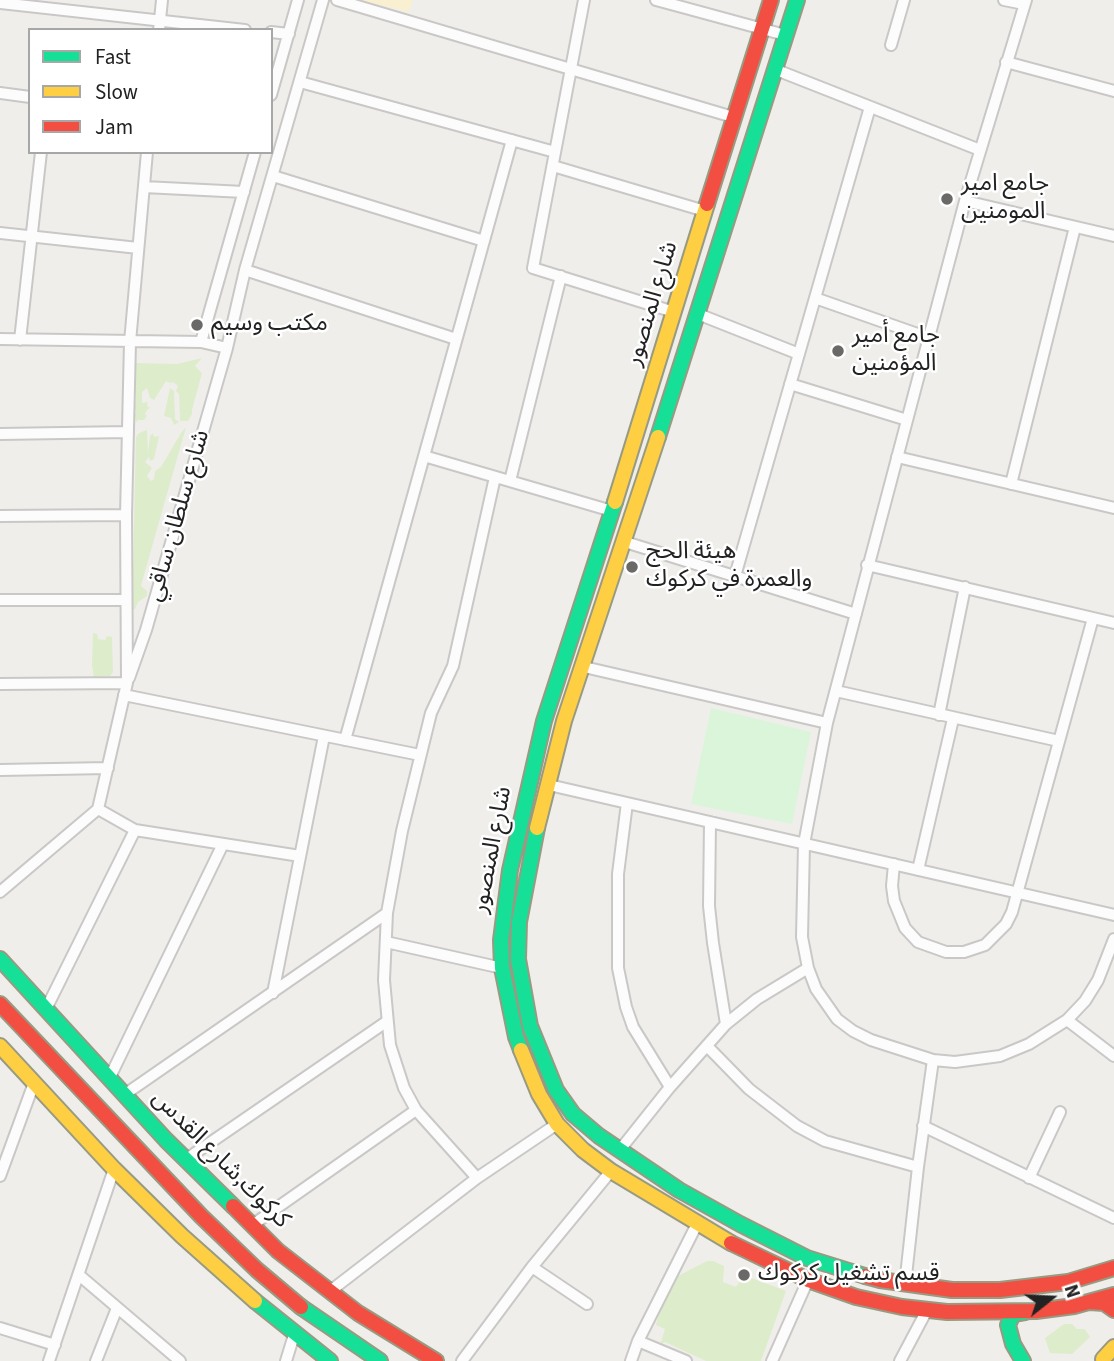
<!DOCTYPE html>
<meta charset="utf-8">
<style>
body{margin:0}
#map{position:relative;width:1114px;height:1361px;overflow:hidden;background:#f0eeeb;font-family:"Source Sans 3",sans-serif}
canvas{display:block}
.legend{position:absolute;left:28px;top:28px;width:245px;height:126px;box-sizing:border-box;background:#fff;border:2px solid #a7a7a7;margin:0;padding:9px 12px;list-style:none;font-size:21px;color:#222}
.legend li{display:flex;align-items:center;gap:14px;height:35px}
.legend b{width:35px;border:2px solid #a7a7a7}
.north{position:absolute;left:1016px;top:1263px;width:70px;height:70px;-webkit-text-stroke:5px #fff;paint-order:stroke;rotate:72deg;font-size:19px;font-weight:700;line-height:28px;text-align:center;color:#222}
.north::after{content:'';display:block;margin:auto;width:24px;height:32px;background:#222;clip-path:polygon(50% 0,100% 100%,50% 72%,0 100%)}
</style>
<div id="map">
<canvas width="1114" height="1361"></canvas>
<ul class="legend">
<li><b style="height:9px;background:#16e098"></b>Fast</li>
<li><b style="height:9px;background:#ffcf43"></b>Slow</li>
<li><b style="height:9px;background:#f24e42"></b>Jam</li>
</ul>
<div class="north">N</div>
</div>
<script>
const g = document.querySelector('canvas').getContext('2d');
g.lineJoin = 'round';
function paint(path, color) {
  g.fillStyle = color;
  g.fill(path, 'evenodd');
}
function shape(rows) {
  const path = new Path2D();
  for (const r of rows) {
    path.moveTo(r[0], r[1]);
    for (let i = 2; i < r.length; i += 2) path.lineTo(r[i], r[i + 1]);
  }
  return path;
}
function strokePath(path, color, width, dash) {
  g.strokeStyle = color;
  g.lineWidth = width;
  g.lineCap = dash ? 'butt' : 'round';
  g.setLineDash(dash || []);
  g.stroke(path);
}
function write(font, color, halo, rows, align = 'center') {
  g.font = font + ' "Source Sans 3","Noto Sans Arabic",sans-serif';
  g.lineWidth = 5;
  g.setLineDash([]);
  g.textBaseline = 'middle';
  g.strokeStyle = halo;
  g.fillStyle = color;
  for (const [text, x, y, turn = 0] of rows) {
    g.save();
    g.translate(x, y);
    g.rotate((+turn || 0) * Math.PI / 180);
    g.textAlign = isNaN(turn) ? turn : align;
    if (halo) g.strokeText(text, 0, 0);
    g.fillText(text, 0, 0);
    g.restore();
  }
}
paint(shape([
 [202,358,195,366,202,373,192,410,192,414,188,421,180,421,179,394,176,391,178,386,173,382,170,383,166,381,154,400,150,398,147,388,142,392,142,403,148,402,147,406,150,408,147,410,145,414,147,416,144,420,138,420,135,423,136,420,133,416,136,412,134,406,136,403,136,363,177,364],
 [170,388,174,391,175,419,179,422,174,425,171,418,164,416],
 [186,427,142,582,141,586,147,591,147,596,138,602,135,609,129,611,132,593,131,572,133,569,136,437,139,433,147,430,148,453,150,436,153,433,154,437,159,436,154,459,150,461,149,457,145,462,152,468,147,476,151,481,154,479,155,471,161,467,181,433],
 [93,633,97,634,98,639,105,640,107,636,112,637,113,672,110,676,94,677,92,665],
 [707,1261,713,1261,724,1266,723,1282,736,1287,744,1275,786,1291,761,1361,706,1361,665,1342,660,1345,665,1329,656,1325,662,1303,676,1277],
 [1064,1324,1072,1324,1077,1329,1085,1329,1090,1337,1072,1354,1050,1353,1045,1338]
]), '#ddeccb');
paint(shape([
 [358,0,413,0,409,12]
]), '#f8f0d0');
paint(shape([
 [711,708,811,732,792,824,691,804]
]), '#daf5da');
const street = shape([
 [337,0,733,117],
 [584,0,533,268,674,312],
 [656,0,785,35],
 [1004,0,1024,4],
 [1026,0,965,201,827,723,804,844,802,937,808,968,816,989,837,1019,853,1031,871,1040,933,1060,955,1062,1000,1056,1029,1044,1067,1020,1085,1001,1098,980,1114,939],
 [0,3,245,30],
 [159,30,162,0],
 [271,32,289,34],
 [891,45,904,0],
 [1006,62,1114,91],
 [774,69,980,150],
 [300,82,555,152],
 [0,93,30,97],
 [271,95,298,0],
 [553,166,705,211],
 [273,176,484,241],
 [144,187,244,192],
 [965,201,1114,236],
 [0,233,138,248],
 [245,270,456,339],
 [815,298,929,338],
 [698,314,799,354],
 [0,339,201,342,227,348],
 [20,340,41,152],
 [201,342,255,152],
 [790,384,907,420],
 [0,434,128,432],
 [424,456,612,511],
 [897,457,1114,508],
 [510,481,561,276],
 [1011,484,1075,227],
 [0,516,126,515],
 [622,541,856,614],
 [867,565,1114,623],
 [735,576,870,107],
 [0,600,126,600],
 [584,667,827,723],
 [129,678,146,630,227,348,245,270,323,0],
 [0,684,127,683],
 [836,691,1059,741],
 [124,695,420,755],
 [939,715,965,587],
 [345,740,512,140],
 [0,770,108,768],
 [549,785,1114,915],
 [627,803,618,874,618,968,626,1007,633,1027,670,1087],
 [98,809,135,830,300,856],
 [710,822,709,906,713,943,726,1024],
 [894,864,892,886,894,901,905,928,918,942,946,952,964,952,985,945,1006,924,1012,912,1093,618],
 [918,870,953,719],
 [0,892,98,809,127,683,126,515,130,342,147,152],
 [386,942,502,968],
 [273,993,324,736],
 [46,1009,135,830],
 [1067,1020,1114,1056],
 [707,1046,749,1089,797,1126,825,1141,918,1167],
 [109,1079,223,844],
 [124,1095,387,913],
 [923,1126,1114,1218],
 [619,1151,670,1087,726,1024,757,999,808,968],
 [185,1160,386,1022],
 [0,1176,34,1083],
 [477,1178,416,1110,404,1088,390,1045,384,980,387,913,402,831,431,713,453,666,495,477],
 [1029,1178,1060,1112],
 [251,1226,416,1110],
 [532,1267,587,1304],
 [79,1275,180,1361],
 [905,1285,918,1167,933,1060],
 [329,1292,477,1178,557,1124],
 [0,1328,55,1345],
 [638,1341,686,1361],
 [49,1361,114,1169],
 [96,1361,117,1308],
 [286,1361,294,1335],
 [462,1361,532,1267,611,1171],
 [631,1361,638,1341,697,1224],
 [772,1361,808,1280],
 [900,1361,927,1310]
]);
const fast = shape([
 [658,437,797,0],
 [537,828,519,922,518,959,530,1026,556,1090,573,1114,599,1136,679,1190,740,1224,807,1258,865,1276],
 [0,959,166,1140,233,1206],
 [521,1050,516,1037,502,968,501,940,510,870,544,721,615,502],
 [255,1301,330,1361],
 [301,1307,380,1361],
 [1023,1361,1013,1344,1008,1325,1013,1314,1025,1312]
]);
const slow = shape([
 [615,502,707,204],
 [537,828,564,721,658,437],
 [0,1046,114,1169,182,1236,255,1301],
 [521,1050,539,1094,557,1124,583,1150,611,1171,731,1243],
 [1103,1359,1114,1347]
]);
const jam = shape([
 [707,204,771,0],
 [0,1004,201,1216,257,1270,301,1307],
 [233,1206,278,1251,358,1313,436,1361],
 [731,1243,808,1280,856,1297,902,1307,947,1312,1036,1311,1074,1306,1114,1295],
 [865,1276,880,1280,952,1290,1000,1290,1068,1282,1114,1268],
 [1090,1302,1104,1303,1114,1310]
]);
strokePath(street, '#c9c8c7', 14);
strokePath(fast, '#999a82', 18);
strokePath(slow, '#999a82', 18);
strokePath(jam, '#999a82', 18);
strokePath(street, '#fdfcfc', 10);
strokePath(fast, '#16e098', 14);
strokePath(slow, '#ffcf43', 14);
strokePath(jam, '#f24e42', 14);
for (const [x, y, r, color] of [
 [947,199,7,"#6a6968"],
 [197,325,7,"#6a6968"],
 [838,351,7,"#6a6968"],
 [632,567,7,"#6a6968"],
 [744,1275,7,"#6a6968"]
]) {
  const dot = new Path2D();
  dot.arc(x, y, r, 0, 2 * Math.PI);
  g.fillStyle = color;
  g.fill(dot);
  strokePath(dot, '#fff', 2.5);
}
write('24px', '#222', '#fff', [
 ["جامع امير",961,185],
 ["المومنين",961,213],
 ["مكتب وسيم",211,325],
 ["جامع أمير",852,337],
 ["المؤمنين",852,365],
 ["هيئة الحج",646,553],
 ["والعمرة في كركوك",646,581],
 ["قسم تشغيل كركوك",758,1275]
], 'left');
write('24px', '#222', '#fff', [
 ["شارع المنصور",653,304,-73],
 ["شارع سلطان ساقي",179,516,-74],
 ["شارع المنصور",493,850,-79],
 ["كركوك,شارع القدس",220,1160,45]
]);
</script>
